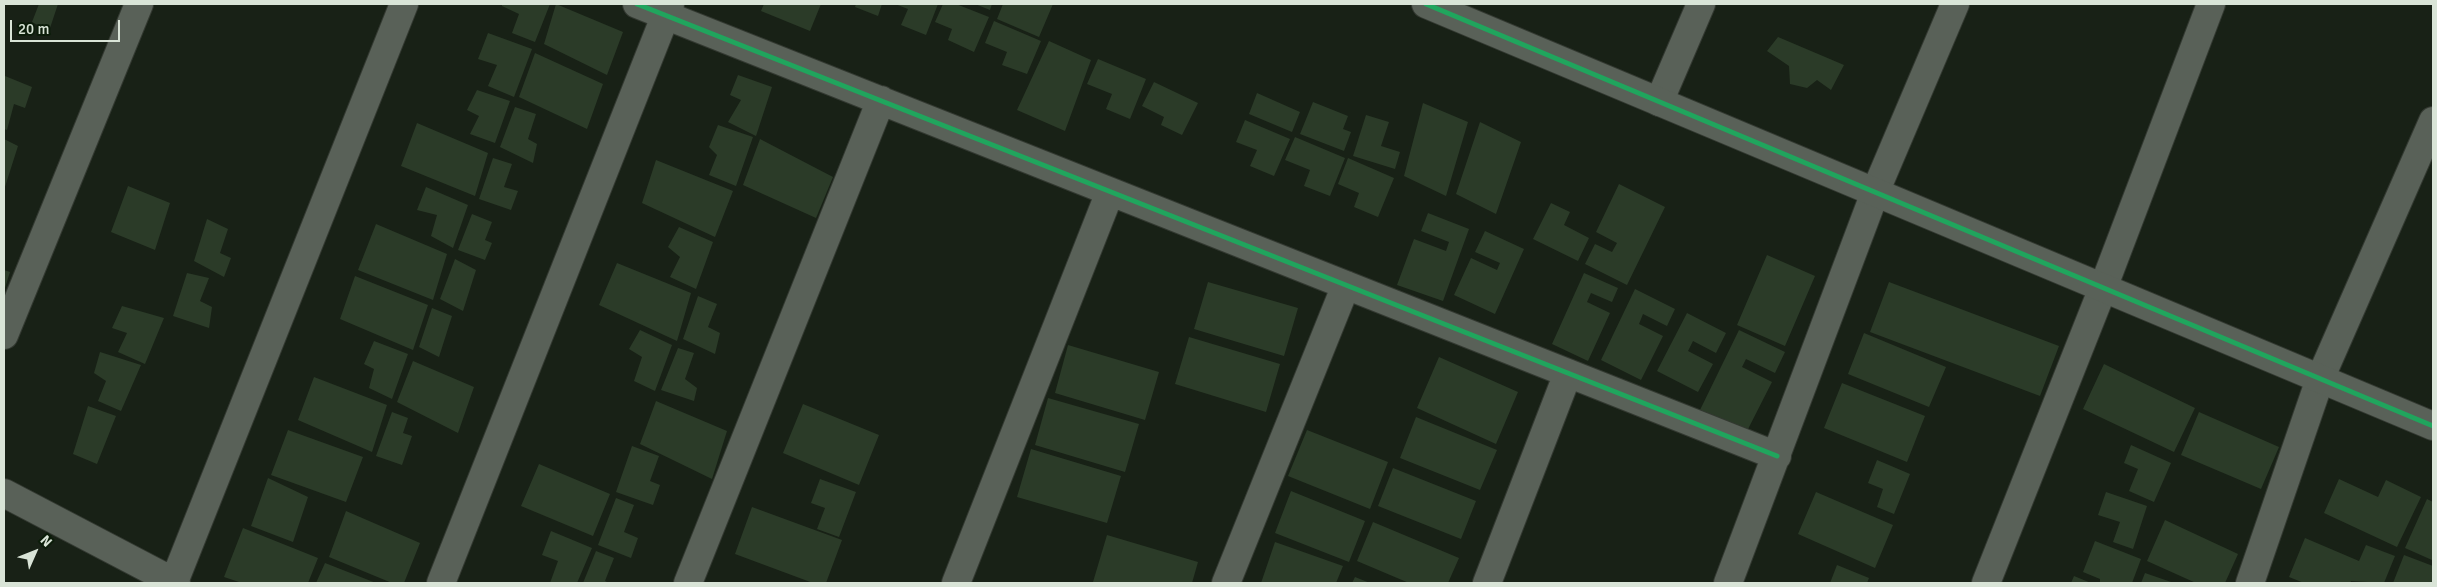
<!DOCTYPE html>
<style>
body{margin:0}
#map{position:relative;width:2437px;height:587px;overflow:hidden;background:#182116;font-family:Signika,sans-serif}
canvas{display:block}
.frame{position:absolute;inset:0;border:5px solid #d9e4d7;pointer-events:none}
.north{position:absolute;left:10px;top:527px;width:50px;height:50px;-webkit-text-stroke:4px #0b1c09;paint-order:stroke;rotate:46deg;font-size:14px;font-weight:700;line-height:20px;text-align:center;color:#d9e4d7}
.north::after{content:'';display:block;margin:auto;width:18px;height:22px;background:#d9e4d7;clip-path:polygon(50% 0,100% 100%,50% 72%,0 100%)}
.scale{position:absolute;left:10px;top:20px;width:110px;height:22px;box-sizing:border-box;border:2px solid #d9e4d7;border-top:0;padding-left:6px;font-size:15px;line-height:18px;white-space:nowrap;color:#d9e4d7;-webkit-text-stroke:4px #0b1c09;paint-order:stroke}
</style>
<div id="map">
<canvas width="2437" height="587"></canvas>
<div class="frame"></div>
<div class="north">N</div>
<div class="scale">20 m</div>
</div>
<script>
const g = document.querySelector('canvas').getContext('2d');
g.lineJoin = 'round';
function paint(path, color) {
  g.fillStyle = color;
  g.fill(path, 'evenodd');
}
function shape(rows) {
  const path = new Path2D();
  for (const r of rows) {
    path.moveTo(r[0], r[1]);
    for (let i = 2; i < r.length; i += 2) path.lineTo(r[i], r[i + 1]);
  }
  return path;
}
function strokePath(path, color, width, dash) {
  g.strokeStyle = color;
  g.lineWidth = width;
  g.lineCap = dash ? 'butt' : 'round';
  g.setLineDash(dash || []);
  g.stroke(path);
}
paint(shape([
 [39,4,58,4,49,31,32,22],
 [502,4,550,4,535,42,512,33,519,14,502,6],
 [556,4,623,32,607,75,544,44],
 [764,4,821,4,810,31,761,11],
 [856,4,882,4,878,16,855,7],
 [895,4,938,4,926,35,901,25,908,9],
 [943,4,956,4,989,17,974,52,948,40,952,29,935,22],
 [975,4,992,4,990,10],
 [1003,4,1053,4,1039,37,997,19],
 [994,21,1041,41,1027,74,1002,65,1007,52,985,43],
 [488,33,532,49,514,97,488,86,497,65,478,59],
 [1778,37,1844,65,1831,90,1817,80,1807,88,1790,84,1789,66,1767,51],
 [1049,41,1091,60,1065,131,1017,110],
 [535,53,603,84,587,129,519,97],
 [1098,59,1146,79,1130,119,1106,109,1112,94,1087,84],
 [738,75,772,87,756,136,728,122,741,100,730,95],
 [5,76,32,87,25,108,14,104,7,130,4,129],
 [1154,82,1198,103,1182,135,1161,125,1164,117,1142,106],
 [477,90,510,101,495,143,470,134,479,116,467,110],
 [1257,93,1300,112,1292,132,1249,114],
 [1313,102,1348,116,1343,129,1351,132,1344,151,1300,134],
 [1423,103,1468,122,1446,196,1404,176],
 [515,107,536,114,528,139,537,144,533,163,500,147],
 [1366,115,1389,122,1381,146,1400,152,1395,169,1353,156],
 [1245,120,1290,139,1274,176,1250,166,1257,150,1236,142],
 [1480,122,1521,142,1496,214,1456,194],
 [417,123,488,153,475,196,401,166],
 [718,125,753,137,736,186,709,175,717,155,709,147],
 [1295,137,1345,158,1330,196,1304,186,1310,170,1285,160],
 [4,139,18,146,4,190],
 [760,139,833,177,816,218,743,185],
 [493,158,512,164,504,187,518,191,511,210,479,199],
 [1348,158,1394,178,1378,217,1354,207,1359,193,1338,184],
 [656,160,733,191,715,237,642,203],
 [1619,184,1665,207,1627,285,1585,264,1595,244,1612,252,1617,243,1596,232],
 [128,186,170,203,155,250,111,232],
 [426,187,468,205,453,248,431,236,437,215,417,210],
 [1551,203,1570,212,1564,225,1589,238,1578,261,1533,239],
 [1428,213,1469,229,1443,301,1397,285,1414,239,1446,251,1449,242,1421,231],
 [472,214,492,222,485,240,492,243,485,260,458,250],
 [207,219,228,229,220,253,231,258,224,277,194,261],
 [376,224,447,254,433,300,358,270],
 [679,227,713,242,696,289,670,277,680,257,668,247],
 [1485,231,1524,249,1495,314,1454,295,1471,258,1497,270,1500,263,1475,252],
 [1767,255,1815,276,1785,346,1737,325],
 [455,259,476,270,463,311,440,299],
 [617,263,691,293,677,341,599,305],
 [4,270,10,272,4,291],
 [187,273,209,278,200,301,212,307,209,328,173,316],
 [1584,273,1618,288,1612,302,1591,293,1587,302,1610,313,1588,361,1552,344],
 [355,276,428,305,413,350,340,319],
 [1208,282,1298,308,1284,356,1194,329],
 [1889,282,2059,346,2040,396,1870,332],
 [1635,289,1675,309,1667,326,1643,314,1639,324,1663,336,1641,380,1601,360],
 [698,296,717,304,708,327,720,333,715,354,683,339],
 [122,306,164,318,145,364,118,352,127,333,112,328],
 [432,308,452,316,439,357,419,347],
 [1687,313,1726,333,1716,353,1693,341,1688,351,1713,364,1698,392,1657,371],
 [640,330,672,345,655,391,634,381,642,357,629,349],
 [1739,330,1785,352,1775,373,1746,359,1742,367,1772,382,1746,433,1700,410],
 [1864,333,1946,367,1929,407,1848,374],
 [1189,337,1280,364,1266,412,1175,384],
 [374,341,408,354,392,399,369,388,374,369,364,364],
 [1068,345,1159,372,1145,420,1055,393],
 [678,348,694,353,685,379,697,388,694,401,661,390],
 [100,352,141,365,121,411,98,401,106,381,94,373],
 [1439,357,1518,392,1496,444,1417,408],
 [413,361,474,387,458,433,397,402],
 [2104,364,2195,408,2174,452,2083,409],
 [314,377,387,405,372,452,298,420],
 [1842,383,1925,416,1907,462,1824,428],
 [1048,398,1139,424,1125,472,1035,445],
 [656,401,727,431,712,479,640,444],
 [803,404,879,435,859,485,783,453],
 [88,406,116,416,97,464,73,454],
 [392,412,408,418,403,433,412,436,402,465,376,456],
 [2199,412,2279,447,2261,489,2181,455],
 [1416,417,1497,450,1480,490,1400,458],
 [288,430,363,457,346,502,271,475],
 [1307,430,1388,462,1370,509,1288,476],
 [2131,445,2171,463,2154,502,2129,491,2138,469,2124,463],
 [632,446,659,456,650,481,660,485,653,505,616,492],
 [1031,449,1121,476,1107,523,1017,497],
 [1877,460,1910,474,1894,514,1877,507,1883,489,1868,483],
 [539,464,610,494,593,536,521,506],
 [1393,468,1476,501,1461,539,1378,506],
 [268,478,308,497,293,542,251,526],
 [820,479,856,492,839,537,817,529,825,508,811,503],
 [2339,479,2378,497,2386,480,2421,497,2397,547,2324,513],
 [1291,491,1365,521,1349,562,1275,533],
 [1816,492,1893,525,1875,568,1798,534],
 [2106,492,2147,506,2133,549,2113,542,2120,522,2098,515],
 [616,498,634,505,624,532,638,538,631,558,598,545],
 [2427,499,2433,502,2432,560,2405,548],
 [752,507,842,540,826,583,813,583,735,554],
 [346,511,420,543,404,583,392,583,329,557],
 [2165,520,2238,554,2225,583,2196,583,2147,561],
 [1373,522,1459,558,1448,583,1409,583,1357,561],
 [243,528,318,558,308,583,242,583,224,577],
 [551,531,592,548,577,583,550,583,558,561,542,555],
 [1107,535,1198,562,1192,583,1093,582],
 [2305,538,2359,561,2366,545,2395,556,2384,583,2351,581,2350,583,2304,583,2289,577],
 [2095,541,2141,559,2132,583,2100,583,2100,579,2083,572],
 [1275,542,1343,566,1336,583,1261,583],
 [596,551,614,558,605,581,609,583,583,583],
 [2404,555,2433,566,2433,583,2393,583],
 [325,563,376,583,316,583],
 [1837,565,1869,578,1867,583,1830,583],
 [2145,573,2174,583,2141,583],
 [2074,576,2091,583,2071,583],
 [1355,577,1370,583,1352,583]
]), '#2b3b28');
const minor = shape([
 [637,4,1777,456],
 [1659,102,1701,4],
 [4,335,139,4],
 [4,493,176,583],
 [174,582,404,4],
 [441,583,670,4],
 [688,583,881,100],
 [956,583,1110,192],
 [1226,583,1346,285],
 [1487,583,1568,373],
 [1728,583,1876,190,1955,4],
 [1986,583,2103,288,2211,4],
 [2250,583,2320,379,2433,121]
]);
const tertiary = shape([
 [1426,4,2433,426]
]);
strokePath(minor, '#333931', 30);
strokePath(tertiary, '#333931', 30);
strokePath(minor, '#596158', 28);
strokePath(tertiary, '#596158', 28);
strokePath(shape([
 [637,4,1777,456],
 [1426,4,2433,426]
]), '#20a55d', 5);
</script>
